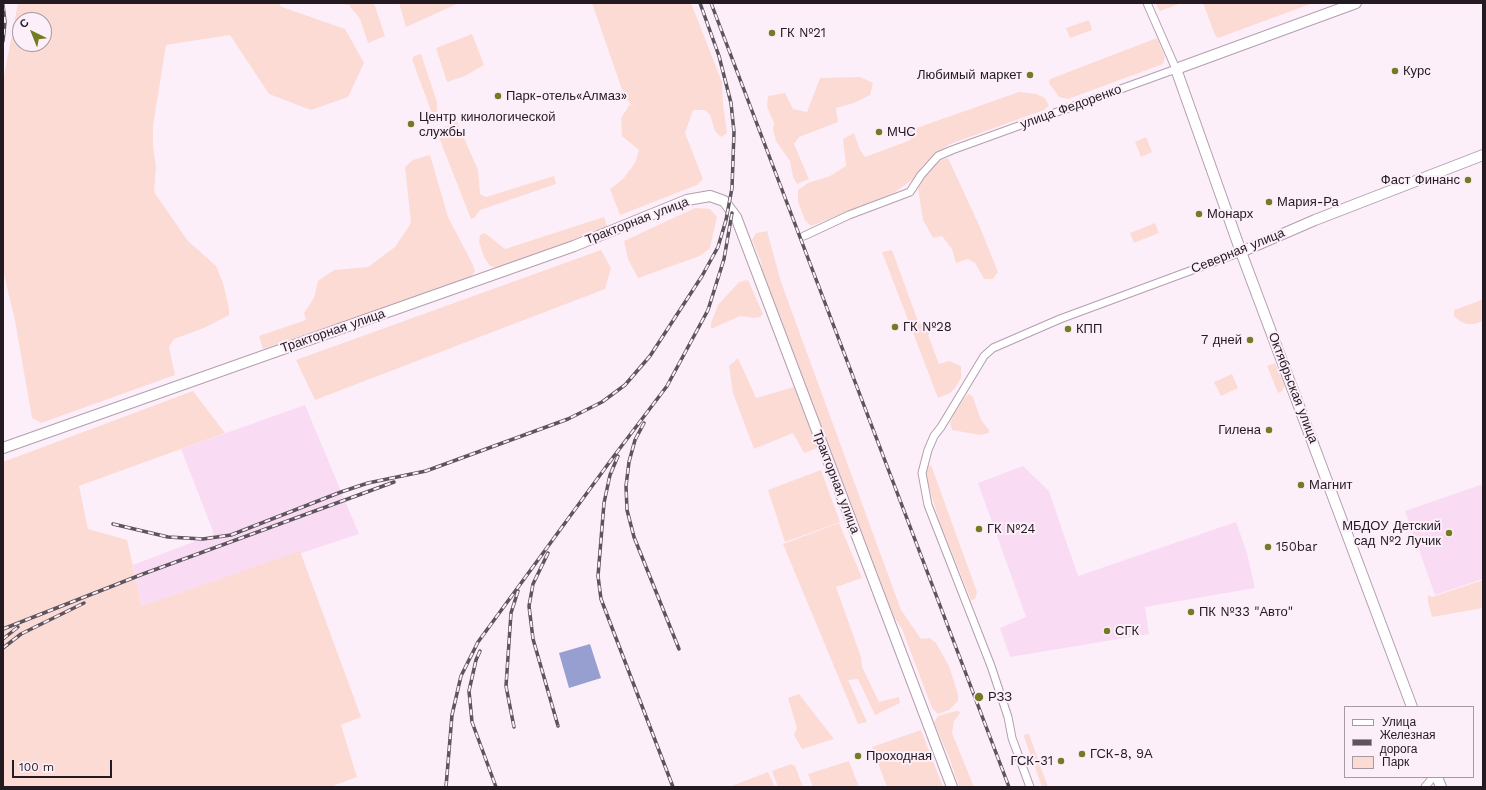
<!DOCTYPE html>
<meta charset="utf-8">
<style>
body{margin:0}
#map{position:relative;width:1486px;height:790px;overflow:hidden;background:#fceffa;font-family:"Work Sans",sans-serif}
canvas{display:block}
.frame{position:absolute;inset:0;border:4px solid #231b21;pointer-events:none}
.legend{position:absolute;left:1344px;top:706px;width:130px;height:72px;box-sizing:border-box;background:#fceffa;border:1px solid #a59aa3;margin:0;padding:5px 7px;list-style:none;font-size:12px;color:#231b21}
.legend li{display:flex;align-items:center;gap:8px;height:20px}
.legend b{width:20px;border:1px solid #a59aa3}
.north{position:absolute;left:12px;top:12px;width:40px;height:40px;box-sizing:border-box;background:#fceffa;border:1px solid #a59aa3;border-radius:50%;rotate:317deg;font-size:11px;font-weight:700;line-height:16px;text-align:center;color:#231b21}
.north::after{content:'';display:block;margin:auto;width:14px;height:18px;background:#757b25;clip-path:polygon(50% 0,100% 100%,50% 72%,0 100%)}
.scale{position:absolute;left:12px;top:760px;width:100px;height:18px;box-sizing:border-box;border:2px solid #231b21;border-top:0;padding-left:5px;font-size:12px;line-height:14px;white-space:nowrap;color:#231b21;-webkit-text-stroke:3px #fceffa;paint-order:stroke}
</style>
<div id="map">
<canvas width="1486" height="790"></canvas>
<div class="frame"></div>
<ul class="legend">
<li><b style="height:5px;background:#fff"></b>Улица</li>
<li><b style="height:5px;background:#5e545c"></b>Железная дорога</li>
<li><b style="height:11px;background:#fddbd5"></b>Парк</li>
</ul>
<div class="north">С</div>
<div class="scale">100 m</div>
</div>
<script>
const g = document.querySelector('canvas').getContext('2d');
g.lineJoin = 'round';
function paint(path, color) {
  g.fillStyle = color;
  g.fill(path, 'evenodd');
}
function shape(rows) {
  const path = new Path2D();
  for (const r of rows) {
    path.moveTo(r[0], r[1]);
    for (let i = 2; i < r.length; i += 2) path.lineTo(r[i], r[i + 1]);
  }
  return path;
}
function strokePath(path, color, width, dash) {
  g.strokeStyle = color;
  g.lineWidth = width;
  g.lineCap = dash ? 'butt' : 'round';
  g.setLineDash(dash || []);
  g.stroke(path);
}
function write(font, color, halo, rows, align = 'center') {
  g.font = font + ' "Work Sans",sans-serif';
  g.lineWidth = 4;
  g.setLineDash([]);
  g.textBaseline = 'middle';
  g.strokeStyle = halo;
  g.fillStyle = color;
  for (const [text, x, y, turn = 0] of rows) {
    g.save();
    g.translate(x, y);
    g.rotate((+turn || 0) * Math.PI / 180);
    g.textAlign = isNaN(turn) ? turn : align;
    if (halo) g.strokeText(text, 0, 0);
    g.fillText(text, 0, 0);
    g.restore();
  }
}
paint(shape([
 [305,405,359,534,142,606,133,565,214,534,181,449],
 [1023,466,1049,491,1078,576,1236,522,1247,553,1255,588,1145,607,1149,634,1010,657,1000,628,1026,617,978,483],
 [1483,484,1483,579,1435,595,1405,511]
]), '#f9dcf4');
paint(shape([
 [18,3,278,3,282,7,345,29,364,63,348,97,311,110,269,94,230,35,166,45,153,126,153,146,156,167,154,192,188,241,216,266,223,283,229,308,229,315,204,328,174,339,169,347,175,375,41,423,32,418,15,321,3,270,3,81],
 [20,20,44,20,44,44,20,44],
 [336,3,374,3,385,36,368,43,360,19,349,5],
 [399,3,459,3,406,27],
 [592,3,691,3,722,82,723,104,727,133,721,137,715,131,710,115,705,110,693,110,685,133,703,179,697,185,620,215,610,189,623,179,635,163,639,150,622,136,621,118,630,104,637,110,625,98],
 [1155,3,1182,3,1160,11],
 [1203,3,1313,3,1218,38,1215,35],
 [1089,20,1092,30,1070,38,1066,28],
 [472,34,484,65,465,76,447,82,436,48],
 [1157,38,1165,57,1163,64,1068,99,1059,97,1049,83,1050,79],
 [421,54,437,102,437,112,435,113,431,111,412,59,414,56],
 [860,77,873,83,870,95,854,103,836,108,838,122,799,137,794,144,809,179,797,184,793,177,790,161,776,141,773,129,774,123,767,107,768,96,785,93,793,109,807,112,820,78],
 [1019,92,1036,94,1045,98,1049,106,1044,110,950,144,934,155,922,166,915,178,892,194,811,226,805,220,798,202,798,190,808,183,830,176,846,166,843,139,854,133,860,150,865,157,911,140,908,131],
 [457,122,478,170,480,194,486,197,554,176,556,184,480,210,474,218,471,219,436,130],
 [1146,137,1152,152,1141,157,1135,142],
 [430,155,448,217,473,265,475,271,471,277,263,349,259,336,306,320,304,313,314,298,318,281,334,270,368,267,395,247,411,223,405,167,413,160],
 [948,158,979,225,998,272,993,279,984,279,975,263,968,259,956,263,952,249,942,236,933,238,923,220,918,188,926,175,939,161],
 [695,208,710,209,717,217,710,248,700,256,638,278,628,259,624,241],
 [604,217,608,229,498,268,490,266,484,257,479,242,480,235,485,233,505,249],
 [1155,223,1159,233,1134,243,1130,233],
 [767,231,781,282,901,610,921,639,930,638,936,643,949,666,958,694,958,701,949,710,938,714,932,708,902,629,894,617,762,269,761,262,752,240,756,233],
 [601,250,611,268,605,289,315,400,296,360],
 [892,250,919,324,928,324,931,332,928,335,939,364,949,361,961,366,961,378,955,388,950,393,938,398,882,252],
 [748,280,763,314,760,317,754,318,740,316,711,329,711,323,718,305,739,282],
 [1482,300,1483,321,1475,324,1467,324,1461,322,1454,316,1454,310],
 [738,358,756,398,794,387,817,448,804,453,793,433,754,449,733,393,729,366],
 [1275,363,1285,386,1282,391,1278,393,1267,366],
 [1232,374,1238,388,1221,396,1214,382],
 [193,391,225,433,79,486,88,529,127,540,142,606,300,551,361,717,341,725,357,777,330,787,3,787,3,462],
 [969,394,973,397,981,420,989,430,989,433,980,435,952,430,950,423,954,414,965,397],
 [931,465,977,592,975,599,971,600,940,523,926,478,927,467],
 [821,470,840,522,785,542,768,490],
 [839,523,862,578,836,587,861,657,862,667,879,702,899,697,900,703,875,715,858,679,848,680,867,722,858,724,783,544],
 [1483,580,1483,608,1432,617,1428,602,1428,595,1432,597],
 [799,694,834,739,802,749,794,735,797,728,788,698],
 [956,711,961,712,954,721,952,733,974,787,959,787,950,760,934,722,938,716],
 [921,730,943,787,887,787,872,747],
 [1025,734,1029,734,1048,787,1042,787,1024,737],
 [849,761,859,787,813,787,808,774],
 [791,764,795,766,803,787,778,787,772,771],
 [768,772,775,787,729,787]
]), '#fddbd5');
paint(shape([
 [590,644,601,678,569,688,559,653]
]), '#969fcf');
const street = shape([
 [804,236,849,215,910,192,921,175,938,156,952,150,1176,69,1147,3],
 [1030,787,1012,738,1008,717,991,666,928,505,922,473,928,450,934,436,941,427,984,356,993,348,1060,319,1241,252],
 [1425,787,1433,777]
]);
const secondary = shape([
 [1356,3,1176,69,1241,252,1412,707],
 [1241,252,1315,220,1483,155],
 [3,448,574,246,687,200,710,196,724,201,736,217,952,787],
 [1437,777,1441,787]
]);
strokePath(street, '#b39eaf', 9);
strokePath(secondary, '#b39eaf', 12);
strokePath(street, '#fff', 7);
strokePath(secondary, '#fff', 10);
const rail = shape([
 [711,3,1009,787],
 [3,5,5,22,3,41],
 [644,423,635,440,629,462,626,486,627,510,634,537,679,649],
 [618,456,610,475,604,503,598,576,601,599,673,787],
 [113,524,168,537,203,539,231,535,341,492,368,483,426,471,568,419,602,402,625,385,650,356,702,276,718,247,726,220,732,188,734,132,731,103,719,56,700,3],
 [548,553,533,584,529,606,533,639,558,726],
 [3,629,143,574,394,482],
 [3,639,18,627],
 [3,648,21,634,84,603],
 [480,651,476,660,469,691,472,722,496,787],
 [514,727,506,686,511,613,518,591],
 [446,787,452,715,461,676,478,642,614,456,667,386,708,310,724,259,732,213]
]);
strokePath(rail, '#5e545c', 3.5);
strokePath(rail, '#fceffa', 2, [6]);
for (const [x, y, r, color] of [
 [772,33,4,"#757b25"],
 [1395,71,4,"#757b25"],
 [1030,75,4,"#757b25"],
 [498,96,4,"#757b25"],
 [411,124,4,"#757b25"],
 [879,132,4,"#757b25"],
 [1468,180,4,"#757b25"],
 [1269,202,4,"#757b25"],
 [1199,214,4,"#757b25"],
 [895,327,4,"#757b25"],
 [1068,329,4,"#757b25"],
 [1250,340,4,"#757b25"],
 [1269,430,4,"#757b25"],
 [1301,485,4,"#757b25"],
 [979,529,4,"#757b25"],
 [1449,533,4,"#757b25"],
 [1268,547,4,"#757b25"],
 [1191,612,4,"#757b25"],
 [1107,631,4,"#757b25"],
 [979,697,5,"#757b25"],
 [1082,754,4,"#757b25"],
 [858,756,4,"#757b25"],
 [1061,761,4,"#757b25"]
]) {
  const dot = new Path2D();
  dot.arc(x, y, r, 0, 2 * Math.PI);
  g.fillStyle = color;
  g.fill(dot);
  strokePath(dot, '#fceffa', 1.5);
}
write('13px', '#231b21', '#fceffa', [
 ["ГК №21",780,33],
 ["Курс",1403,71],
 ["Любимый маркет",1022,75,"right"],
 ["Парк-отель«Алмаз»",506,96],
 ["Центр кинологической",419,117],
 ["службы",419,132],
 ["МЧС",887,132],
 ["Фаст Финанс",1460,180,"right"],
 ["Мария-Ра",1277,202],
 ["Монарх",1207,214],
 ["ГК №28",903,327],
 ["КПП",1076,329],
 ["7 дней",1242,340,"right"],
 ["Гилена",1261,430,"right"],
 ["Магнит",1309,485],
 ["МБДОУ Детский",1441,526,"right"],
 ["сад №2 Лучик",1441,541,"right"],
 ["ГК №24",987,529],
 ["150bar",1276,547],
 ["ПК №33 \"Авто\"",1199,612],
 ["СГК",1115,631],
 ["РЗЗ",988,697],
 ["ГСК-8, 9А",1090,754],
 ["Проходная",866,756],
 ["ГСК-31",1053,761,"right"]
], 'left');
write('13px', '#231b21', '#fceffa', [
 ["улица Федоренко",1071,107,-20],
 ["Тракторная улица",637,221,-21],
 ["Северная улица",1238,251,-22],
 ["Тракторная улица",333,331,-19],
 ["Октябрьская улица",1293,388,69],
 ["Тракторная улица",836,482,69]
]);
</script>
